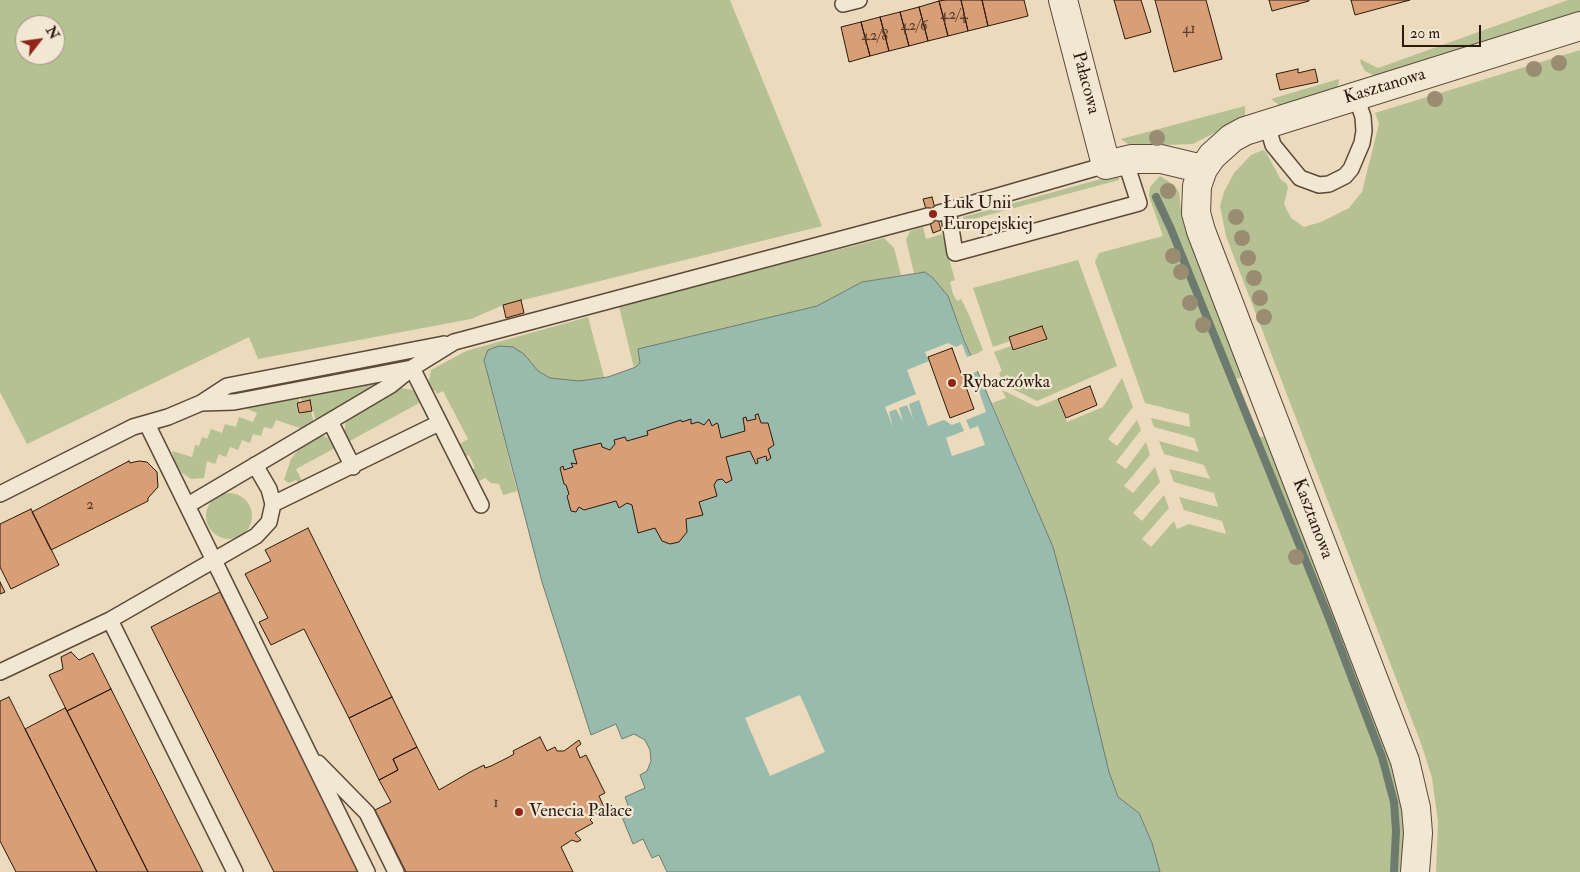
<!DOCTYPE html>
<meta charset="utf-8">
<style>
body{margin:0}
#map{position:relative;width:1580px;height:872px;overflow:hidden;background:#ebdabc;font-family:"IM FELL Double Pica",serif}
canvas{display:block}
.north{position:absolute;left:15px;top:15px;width:50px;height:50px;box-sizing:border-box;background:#f2e7d3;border:1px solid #a39584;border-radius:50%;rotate:60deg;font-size:14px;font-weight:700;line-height:20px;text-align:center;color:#2d1a0e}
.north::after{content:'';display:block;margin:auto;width:18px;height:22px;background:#8f2418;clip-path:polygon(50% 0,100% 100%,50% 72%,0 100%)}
.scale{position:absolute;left:1402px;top:25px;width:79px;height:22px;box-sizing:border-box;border:2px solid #2d1a0e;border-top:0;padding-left:6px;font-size:15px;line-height:18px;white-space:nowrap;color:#2d1a0e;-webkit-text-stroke:4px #f2e7d3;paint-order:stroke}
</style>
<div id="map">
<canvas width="1580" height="872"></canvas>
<div class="north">N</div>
<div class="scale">20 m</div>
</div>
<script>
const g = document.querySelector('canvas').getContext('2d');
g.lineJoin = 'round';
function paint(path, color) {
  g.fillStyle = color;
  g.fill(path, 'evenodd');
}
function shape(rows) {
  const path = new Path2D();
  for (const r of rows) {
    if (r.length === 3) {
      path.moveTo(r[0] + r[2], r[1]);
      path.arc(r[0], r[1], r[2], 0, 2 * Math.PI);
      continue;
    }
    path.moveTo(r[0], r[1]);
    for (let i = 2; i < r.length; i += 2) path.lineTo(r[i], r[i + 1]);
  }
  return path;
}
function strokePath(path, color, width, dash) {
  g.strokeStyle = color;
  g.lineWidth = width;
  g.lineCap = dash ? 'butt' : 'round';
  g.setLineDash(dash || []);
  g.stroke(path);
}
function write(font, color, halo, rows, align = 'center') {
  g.font = font + ' "IM FELL Double Pica",serif';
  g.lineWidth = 4.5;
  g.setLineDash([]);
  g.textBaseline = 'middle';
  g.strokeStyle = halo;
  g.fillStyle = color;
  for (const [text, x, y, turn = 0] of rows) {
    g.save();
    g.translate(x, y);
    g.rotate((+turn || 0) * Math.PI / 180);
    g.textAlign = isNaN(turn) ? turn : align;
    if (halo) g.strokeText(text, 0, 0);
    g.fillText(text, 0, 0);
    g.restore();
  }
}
paint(shape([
 [0,0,730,0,822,226,503,305,471,319,258,359,249,337,27,444,0,392],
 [25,25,55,25,55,55,25,55],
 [1568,0,1580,0,1580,12,1377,77,1365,71,1361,64,1360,59,1378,68],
 [1580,50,1580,872,1436,872,1438,821,1432,778,1422,746,1226,236,1220,206,1224,192,1234,173,1251,155,1263,150,1266,152,1281,180,1286,183,1288,187,1284,204,1291,218,1304,227,1321,222,1349,208,1362,192,1379,124,1375,113],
 [1339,79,1338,87,1333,90,1286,106,1279,105,1271,99],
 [1245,106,1245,115,1241,119,1193,144,1136,146,1128,144,1121,139],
 [1119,174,1119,180,962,222,963,217],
 [1160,176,1174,185,1179,192,1182,218,1244,376,1234,380,1258,438,1267,435,1384,742,1398,783,1402,808,1404,836,1401,872,1160,872,1152,843,1139,813,1118,797,1109,772,1053,547,992,403,1006,398,1002,390,1037,407,1057,399,1067,422,1103,407,1122,378,1133,407,1108,439,1117,446,1137,420,1141,430,1116,462,1126,469,1146,442,1150,455,1124,486,1133,493,1155,467,1160,482,1133,513,1142,521,1164,495,1169,508,1142,539,1151,547,1174,521,1177,529,1189,524,1226,534,1222,521,1184,510,1179,497,1218,507,1214,493,1174,482,1169,469,1210,479,1204,465,1164,454,1159,441,1199,452,1194,438,1154,427,1151,418,1190,427,1189,414,1145,403,1095,262,1099,253,1163,236,1149,196,1150,187],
 [923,227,926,239,942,234,955,280,950,282,953,294,957,301,961,299,969,315,983,350,978,353,971,356,948,296,933,278,925,272,914,273,906,240,910,231],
 [884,238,894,248,901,275,862,282,817,306,638,349,640,363,634,368,619,306],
 [1078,260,1117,366,1037,401,1007,386,1005,387,999,373,1002,371,994,352,1011,346,1013,351,1047,340,1043,326,1008,337,1010,341,993,347,973,288],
 [588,317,604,377,579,381,550,378,538,371,524,354,488,350,484,360,517,491,503,495,499,484,491,483,485,478,477,482,470,470,475,468,469,455,464,457,458,445,468,439,443,391,437,394,435,390,431,392,428,385,431,370,466,351],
 [391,361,391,363,245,393,224,394,275,381],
 [381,382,316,421,310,400,302,401,301,398],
 [401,388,413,390,421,402,348,442,344,433,346,421],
 [299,398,299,402,296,402,298,414,311,411,314,423,303,429,276,420,272,429,264,427,261,436,253,434,250,443,242,440,238,450,230,447,226,457,219,454,215,464,207,461,204,478,191,479,181,472,175,463,172,451,192,457,195,445,199,446,202,437,207,439,211,429,222,433,225,424,236,427,239,417,253,422,257,413,245,408],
 [322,435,328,438,335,448,296,469,303,483,299,484,296,480,289,483,284,480,291,459,300,448],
 [229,516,23]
]), '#b5c093');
const water = shape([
 [925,272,933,278,948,296,964,340,1053,547,1069,606,1109,772,1118,797,1139,813,1152,843,1160,872,667,872,659,855,652,858,643,839,633,844,620,812,629,808,625,797,645,788,640,775,647,771,651,761,650,750,645,740,634,734,622,739,616,724,591,735,542,582,484,360,488,350,499,346,513,347,524,354,538,371,550,378,579,381,608,377,636,367,640,363,638,349,817,306,862,282,925,272]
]);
paint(water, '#98bbae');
strokePath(water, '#6d7b6e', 1);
paint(shape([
 [948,343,956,347,962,344,967,357,973,355,980,370,973,373,986,412,966,420,970,429,978,426,985,445,952,456,946,438,964,431,960,422,952,425,944,420,928,426,919,400,909,404,913,419,907,405,899,408,903,422,896,409,889,412,893,427,885,407,916,394,907,370,929,361,925,352],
 [800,695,825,752,770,776,745,718]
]), '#ebdabc');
strokePath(shape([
 [1156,197,1171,229,1329,618,1382,757,1394,802,1396,831,1394,872]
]), '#6d7b6e', 8);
const building = shape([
 [945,0,961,0,968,31,948,36,939,1,945,0],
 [961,0,982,0,988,26,968,31,961,0],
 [982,0,1024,0,1028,16,988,26,982,0],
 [1114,0,1141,0,1151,32,1125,39,1114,0],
 [1155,0,1206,0,1222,59,1174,72,1155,0],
 [1269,0,1309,0,1309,1,1272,11,1269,0],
 [1351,0,1410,0,1355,15,1351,0],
 [939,1,948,36,928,41,919,7,939,1],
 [919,7,928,41,909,46,900,12,919,7],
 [900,12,909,46,889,51,880,17,900,12],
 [880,17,889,51,870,56,861,22,880,17],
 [861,22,870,56,849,62,841,27,861,22],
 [1298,69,1298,73,1315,69,1318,82,1280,90,1276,74,1298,69],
 [932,197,941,230,933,233,923,199,932,197],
 [521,300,524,313,506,318,503,305,521,300],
 [1042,326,1047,339,1013,350,1009,337,1042,326],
 [952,348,974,409,950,418,928,357,952,348],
 [1090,386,1097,405,1066,418,1058,399,1090,386],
 [310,400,312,411,299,413,297,403,310,400],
 [758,414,761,423,768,423,774,445,768,449,771,458,767,461,766,456,757,459,758,463,756,464,750,451,726,457,732,480,726,483,722,479,717,480,714,485,717,496,699,502,703,515,686,519,687,532,679,542,670,544,662,541,655,528,638,533,632,505,627,503,619,508,616,501,584,510,579,507,576,512,571,511,567,496,569,494,566,485,564,484,560,468,563,466,564,470,573,467,571,463,577,464,573,450,601,443,602,447,610,450,615,444,614,440,625,437,627,441,648,435,647,431,681,420,682,422,691,419,691,424,698,422,704,425,709,419,712,426,717,423,718,424,721,438,745,431,743,418,746,417,747,421,756,419,755,415,758,414],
 [129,461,130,463,139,461,147,462,157,472,158,487,148,498,148,501,51,550,32,512,129,461],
 [31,509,59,565,11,589,0,567,0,524,31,509],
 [308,528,392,697,349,718,304,629,271,645,259,622,268,618,245,574,271,561,265,550,308,528],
 [0,582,5,592,0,594,0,582],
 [220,592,360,872,274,872,151,627,220,592],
 [71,652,79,660,93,653,111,689,67,711,49,675,63,669,61,657,71,652],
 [111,689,203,872,148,872,67,711,111,689],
 [9,697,25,729,97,872,16,872,0,841,0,701,9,697],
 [392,697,417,747,393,759,398,770,379,780,349,718,392,697],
 [65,708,67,711,148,872,97,872,25,729,65,708],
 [540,737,547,751,555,747,557,751,564,751,579,740,581,744,576,748,580,758,586,755,605,793,599,796,604,807,611,805,613,808,595,815,590,820,593,823,575,833,581,840,577,842,572,840,561,847,573,872,406,872,375,810,391,802,379,780,398,770,393,759,417,747,439,790,470,772,484,765,485,768,491,766,509,757,514,754,513,751,540,737]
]);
paint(building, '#d89e75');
strokePath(building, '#2d1a0e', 1);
const service = shape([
 [843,4,859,0],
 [1267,124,1273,145,1300,178,1319,185,1329,184,1345,176,1351,169,1362,143,1364,131,1363,117,1356,96],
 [948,210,955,253,1139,203,1125,160],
 [939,213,1106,165],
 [201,403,234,402,412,368,481,505],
 [330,421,353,467],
 [147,424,367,872],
 [255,465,269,489,273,504,439,423],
 [0,494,133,427,168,417,201,403,227,386,444,344],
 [188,505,391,385,412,368,454,342,928,216],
 [110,620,235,872],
 [0,672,110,620,256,536,269,522,273,504],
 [318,763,367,813,396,872]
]);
const minor = shape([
 [1063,0,1106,165,1131,159,1161,159,1203,169],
 [1415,872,1418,833,1416,808,1405,761,1201,231,1196,213,1197,186,1203,169,1212,156,1232,138,1245,131,1580,26]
]);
strokePath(service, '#5c4a3a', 18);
strokePath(minor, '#5c4a3a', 30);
strokePath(service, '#f2e7d3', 15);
strokePath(minor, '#f2e7d3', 28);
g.fillStyle = '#998c72';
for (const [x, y] of [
 [1559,63],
 [1534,69],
 [1435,99],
 [1157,138],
 [1168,191],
 [1236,217],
 [1242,238],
 [1173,256],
 [1248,258],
 [1181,272],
 [1254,278],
 [1260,298],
 [1190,303],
 [1264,317],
 [1203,325],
 [1296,557]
]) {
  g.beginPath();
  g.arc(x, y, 8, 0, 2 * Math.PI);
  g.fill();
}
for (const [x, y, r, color] of [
 [933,214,5,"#8f2418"],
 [952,383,5,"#8f2418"],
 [519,812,5,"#8f2418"]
]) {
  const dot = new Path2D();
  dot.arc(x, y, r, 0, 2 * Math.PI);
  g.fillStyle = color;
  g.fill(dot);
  strokePath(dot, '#f2e7d3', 2);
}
write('15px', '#583b28', null, [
 ["42/4",954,16],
 ["42/6",914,27],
 ["41",1189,30],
 ["42/8",875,37],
 ["2",90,506],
 ["1",496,804]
]);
write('18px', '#2d1a0e', '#f2e7d3', [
 ["Pałacowa",1085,83,75],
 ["Kasztanowa",1385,87,-17],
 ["Kasztanowa",1312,519,69]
]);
write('18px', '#2d1a0e', '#f2e7d3', [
 ["Łuk Unii",943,204],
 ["Europejskiej",943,225],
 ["Rybaczówka",962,383],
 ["Venecia Palace",529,812]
], 'left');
</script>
